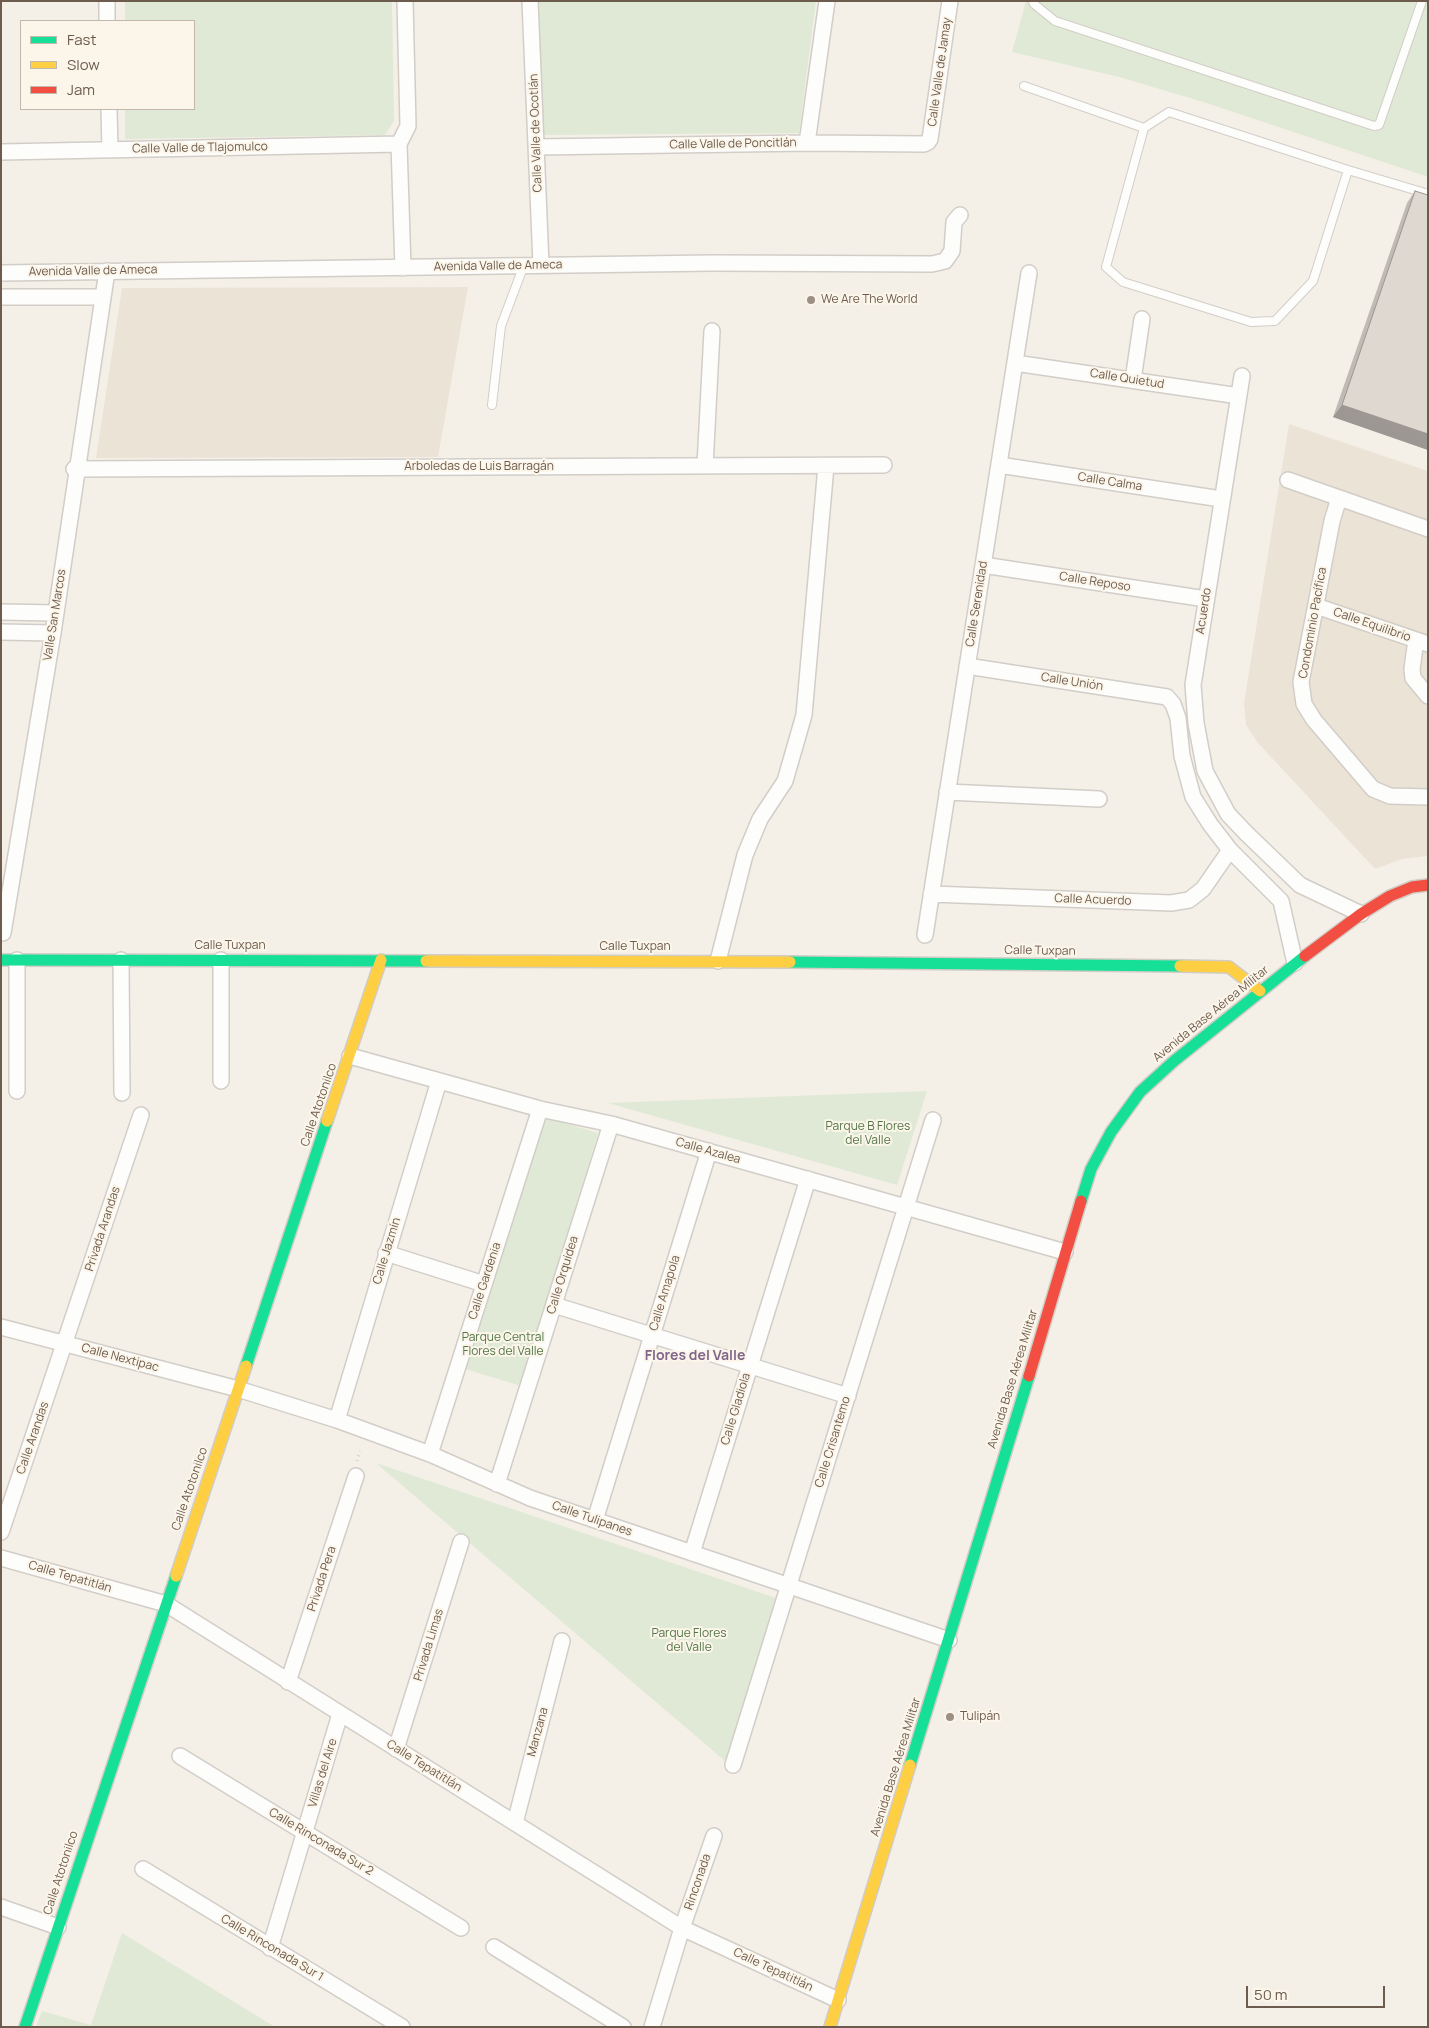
<!DOCTYPE html>
<meta charset="utf-8">
<style>
body{margin:0}
#map{position:relative;width:1429px;height:2028px;overflow:hidden;background:#f4f0e8;font-family:Manrope,sans-serif}
canvas{display:block}
.frame{position:absolute;inset:0;border:2px solid #6d5b4d;pointer-events:none}
.legend{position:absolute;left:20px;top:20px;width:175px;height:90px;box-sizing:border-box;background:#fcf6ea;border:1px solid #c3b8ab;margin:0;padding:6px 9px;list-style:none;font-size:15px;color:#6d5b4d}
.legend li{display:flex;align-items:center;gap:10px;height:25px}
.legend b{width:25px;border:1px solid #c3b8ab}
.scale{position:absolute;left:1246px;top:1986px;width:139px;height:22px;box-sizing:border-box;border:2px solid #6d5b4d;border-top:0;padding-left:6px;font-size:15px;line-height:18px;white-space:nowrap;color:#6d5b4d;-webkit-text-stroke:4px #fcf6ea;paint-order:stroke}
</style>
<div id="map">
<canvas width="1429" height="2028"></canvas>
<div class="frame"></div>
<ul class="legend">
<li><b style="height:6px;background:#16e098"></b>Fast</li>
<li><b style="height:6px;background:#ffcf43"></b>Slow</li>
<li><b style="height:6px;background:#f24e42"></b>Jam</li>
</ul>
<div class="scale">50 m</div>
</div>
<script>
const g = document.querySelector('canvas').getContext('2d');
g.lineJoin = 'round';
function paint(path, color) {
  g.fillStyle = color;
  g.fill(path, 'evenodd');
}
function shape(rows) {
  const path = new Path2D();
  for (const r of rows) {
    path.moveTo(r[0], r[1]);
    for (let i = 2; i < r.length; i += 2) path.lineTo(r[i], r[i + 1]);
  }
  return path;
}
function strokePath(path, color, width, dash) {
  g.strokeStyle = color;
  g.lineWidth = width;
  g.lineCap = dash ? 'butt' : 'round';
  g.setLineDash(dash || []);
  g.stroke(path);
}
function write(font, color, halo, rows, align = 'center') {
  g.font = font + ' Manrope,sans-serif';
  g.lineWidth = 4;
  g.setLineDash([]);
  g.textBaseline = 'middle';
  g.strokeStyle = halo;
  g.fillStyle = color;
  for (const [text, x, y, turn = 0] of rows) {
    g.save();
    g.translate(x, y);
    g.rotate((+turn || 0) * Math.PI / 180);
    g.textAlign = isNaN(turn) ? turn : align;
    if (halo) g.strokeText(text, 0, 0);
    g.fillText(text, 0, 0);
    g.restore();
  }
}
paint(shape([
 [468,287,438,457,96,458,122,288],
 [1289,424,1428,471,1428,856,1402,859,1375,869,1258,743,1246,725,1244,703]
]), '#ece3d7');
paint(shape([
 [125,1,392,1,394,121,385,135,125,139,125,109,194,109,194,21,125,21],
 [538,1,816,1,799,133,542,135],
 [1026,1,1428,1,1428,177,1200,101,1119,77,1012,52],
 [927,1091,897,1185,608,1103],
 [544,1117,598,1133,521,1386,465,1369],
 [376,1463,776,1598,725,1761],
 [122,1933,275,2027,36,2027,42,2011,91,2025]
]), '#e0e9d5');
const lane = shape([
 [1033,1,1034,4,1055,21,1374,126,1379,125,1422,1],
 [1024,86,1144,128,1169,112,1348,170],
 [1144,128,1106,267,1123,282,1251,322,1275,321,1313,281,1348,170,1428,194],
 [492,405,501,326,524,265]
]);
const street = shape([
 [107,1,107,21],
 [530,1,541,265],
 [109,109,110,150],
 [807,143,827,1],
 [537,147,807,143,924,144,928,142,930,139,950,1],
 [1,152,399,144],
 [403,268,399,144,408,126,405,1],
 [1,273,712,263,932,264,945,261,952,251,954,222,960,215],
 [1,297,103,297],
 [1015,363,1239,396],
 [1242,376,1193,685,1196,723,1205,771,1228,814,1246,833,1300,885,1361,914],
 [1133,380,1142,319],
 [999,465,1221,499],
 [705,466,712,331],
 [74,469,884,465],
 [1288,480,1428,529],
 [1339,498,1332,521,1301,682,1304,704,1314,720,1373,789,1390,796,1428,797],
 [983,565,1206,599],
 [1316,606,1428,644],
 [1,612,56,613],
 [1,632,53,633],
 [1416,640,1412,669,1413,678,1428,696],
 [967,666,1167,697,1173,704,1178,718,1182,756,1193,797,1210,824,1230,850,1281,901,1295,963],
 [947,792,1099,799],
 [931,894,1171,903,1189,900,1203,889,1230,850],
 [3,933,53,633,107,271],
 [925,935,1029,273],
 [121,960,122,1093],
 [718,961,745,855,760,819,785,781,804,715,826,466],
 [350,1056,540,1109,611,1124,1065,1252],
 [221,1081,221,960],
 [17,1091,17,960],
 [386,1253,484,1284],
 [554,1305,848,1396],
 [1,1327,238,1389,337,1420,430,1454,530,1498,949,1640],
 [337,1420,439,1081],
 [430,1454,540,1109],
 [497,1484,611,1124],
 [595,1520,709,1151],
 [1,1532,141,1115],
 [692,1553,808,1179],
 [1,1558,166,1604,682,1928,838,2000],
 [288,1682,356,1476],
 [396,1749,461,1542],
 [180,1756,461,1928],
 [733,1765,933,1120],
 [515,1823,562,1641],
 [143,1869,402,2027],
 [1,1907,58,1927],
 [494,1947,623,2027],
 [270,1948,340,1714],
 [652,2027,682,1928,714,1836]
]);
const fast = shape([
 [1,960,426,961],
 [790,962,1180,966],
 [1081,1201,1091,1169,1111,1132,1140,1092,1174,1061,1305,956],
 [246,1366,327,1121],
 [910,1765,1029,1376],
 [25,2027,176,1576]
]);
const slow = shape([
 [426,961,790,962],
 [1180,966,1229,967,1260,991],
 [327,1121,381,960],
 [176,1576,246,1366],
 [830,2027,910,1765]
]);
const jam = shape([
 [1305,956,1361,914,1390,896,1412,887,1428,885],
 [1029,1376,1081,1201]
]);
strokePath(lane, '#d2cdc7', 10);
strokePath(street, '#d2cdc7', 18);
strokePath(fast, '#d1ccc4', 14);
strokePath(slow, '#d1ccc4', 14);
strokePath(jam, '#d1ccc4', 14);
strokePath(shape([
 [357,1461,360,1451]
]), '#d4cfca', 3, [1, 4]);
strokePath(lane, '#fdfdfc', 8);
strokePath(street, '#fdfdfc', 15);
strokePath(fast, '#16e098', 11);
strokePath(slow, '#ffcf43', 11);
strokePath(jam, '#f24e42', 11);
paint(shape([
 [1415,191,1428,450,1333,417,1407,203]
]), '#c0bab4');
paint(shape([
 [1342,405,1428,434,1428,450,1333,417]
]), '#9c9792');
const building = shape([
 [1415,191,1428,195,1428,434,1342,405,1415,191]
]);
paint(building, '#dfd8d1');
strokePath(building, '#9c9792', 1);
for (const [x, y, r, color] of [
 [811,300,5,"#9c8f83"],
 [950,1717,5,"#9c8f83"]
]) {
  const dot = new Path2D();
  dot.arc(x, y, r, 0, 2 * Math.PI);
  g.fillStyle = color;
  g.fill(dot);
  strokePath(dot, '#fcf6ea', 2);
}
write('12px', '#6d5b4d', '#fcf6ea', [
 ["Calle Valle de Jamay",940,72,-82],
 ["Calle Valle de Ocotlán",536,133,-92],
 ["Calle Valle de Poncitlán",733,144,-1],
 ["Calle Valle de Tlajomulco",200,148,-1],
 ["Avenida Valle de Ameca",498,266,-1],
 ["Avenida Valle de Ameca",93,271,-1],
 ["Calle Quietud",1127,379,9],
 ["Arboledas de Luis Barragán",479,467],
 ["Calle Calma",1110,482,9],
 ["Calle Reposo",1095,582,9],
 ["Calle Serenidad",977,604,-81],
 ["Acuerdo",1204,611,-81],
 ["Valle San Marcos",55,615,-81],
 ["Condominio Pacífica",1313,623,-80],
 ["Calle Equilibrio",1372,625,19],
 ["Calle Unión",1072,682,9],
 ["Calle Acuerdo",1093,900,2],
 ["Calle Tuxpan",230,946],
 ["Calle Tuxpan",635,947],
 ["Calle Tuxpan",1040,951,1],
 ["Avenida Base Aérea Militar",1211,1014,-39],
 ["Calle Atotonilco",319,1105,-71],
 ["Calle Azalea",708,1151,16],
 ["Privada Arandas",103,1229,-72],
 ["Calle Jazmín",387,1251,-73],
 ["Calle Orquídea",563,1275,-73],
 ["Calle Gardenia",485,1281,-72],
 ["Calle Amapola",665,1293,-73],
 ["Calle Nextipac",120,1358,15],
 ["Avenida Base Aérea Militar",1013,1379,-73],
 ["Calle Gladiola",736,1409,-73],
 ["Calle Arandas",33,1438,-71],
 ["Calle Crisantemo",833,1442,-73],
 ["Calle Atotonilco",190,1489,-71],
 ["Calle Tulipanes",592,1519,19],
 ["Calle Tepatitlán",70,1577,16],
 ["Privada Pera",322,1579,-72],
 ["Privada Limas",429,1645,-73],
 ["Manzana",538,1732,-75],
 ["Calle Tepatitlán",424,1766,32],
 ["Avenida Base Aérea Militar",896,1767,-73],
 ["Villas del Aire",323,1773,-73],
 ["Calle Rinconada Sur 2",321,1842,31],
 ["Calle Atotonilco",61,1873,-72],
 ["Rinconada",698,1882,-71],
 ["Calle Rinconada Sur 1",272,1948,31],
 ["Calle Tepatitlán",773,1970,25]
]);
write('12px', '#6d5b4d', '#fcf6ea', [
 ["We Are The World",821,300],
 ["Tulipán",960,1717]
], 'left');
write('12px', '#54774a', '#fcf6ea', [
 ["Parque B Flores",868,1127],
 ["del Valle",868,1141],
 ["Parque Central",503,1338],
 ["Flores del Valle",503,1352],
 ["Parque Flores",689,1634],
 ["del Valle",689,1648]
]);
write('bold 14px', '#80668a', '#fcf6ea', [
 ["Flores del Valle",695,1356]
]);
</script>
